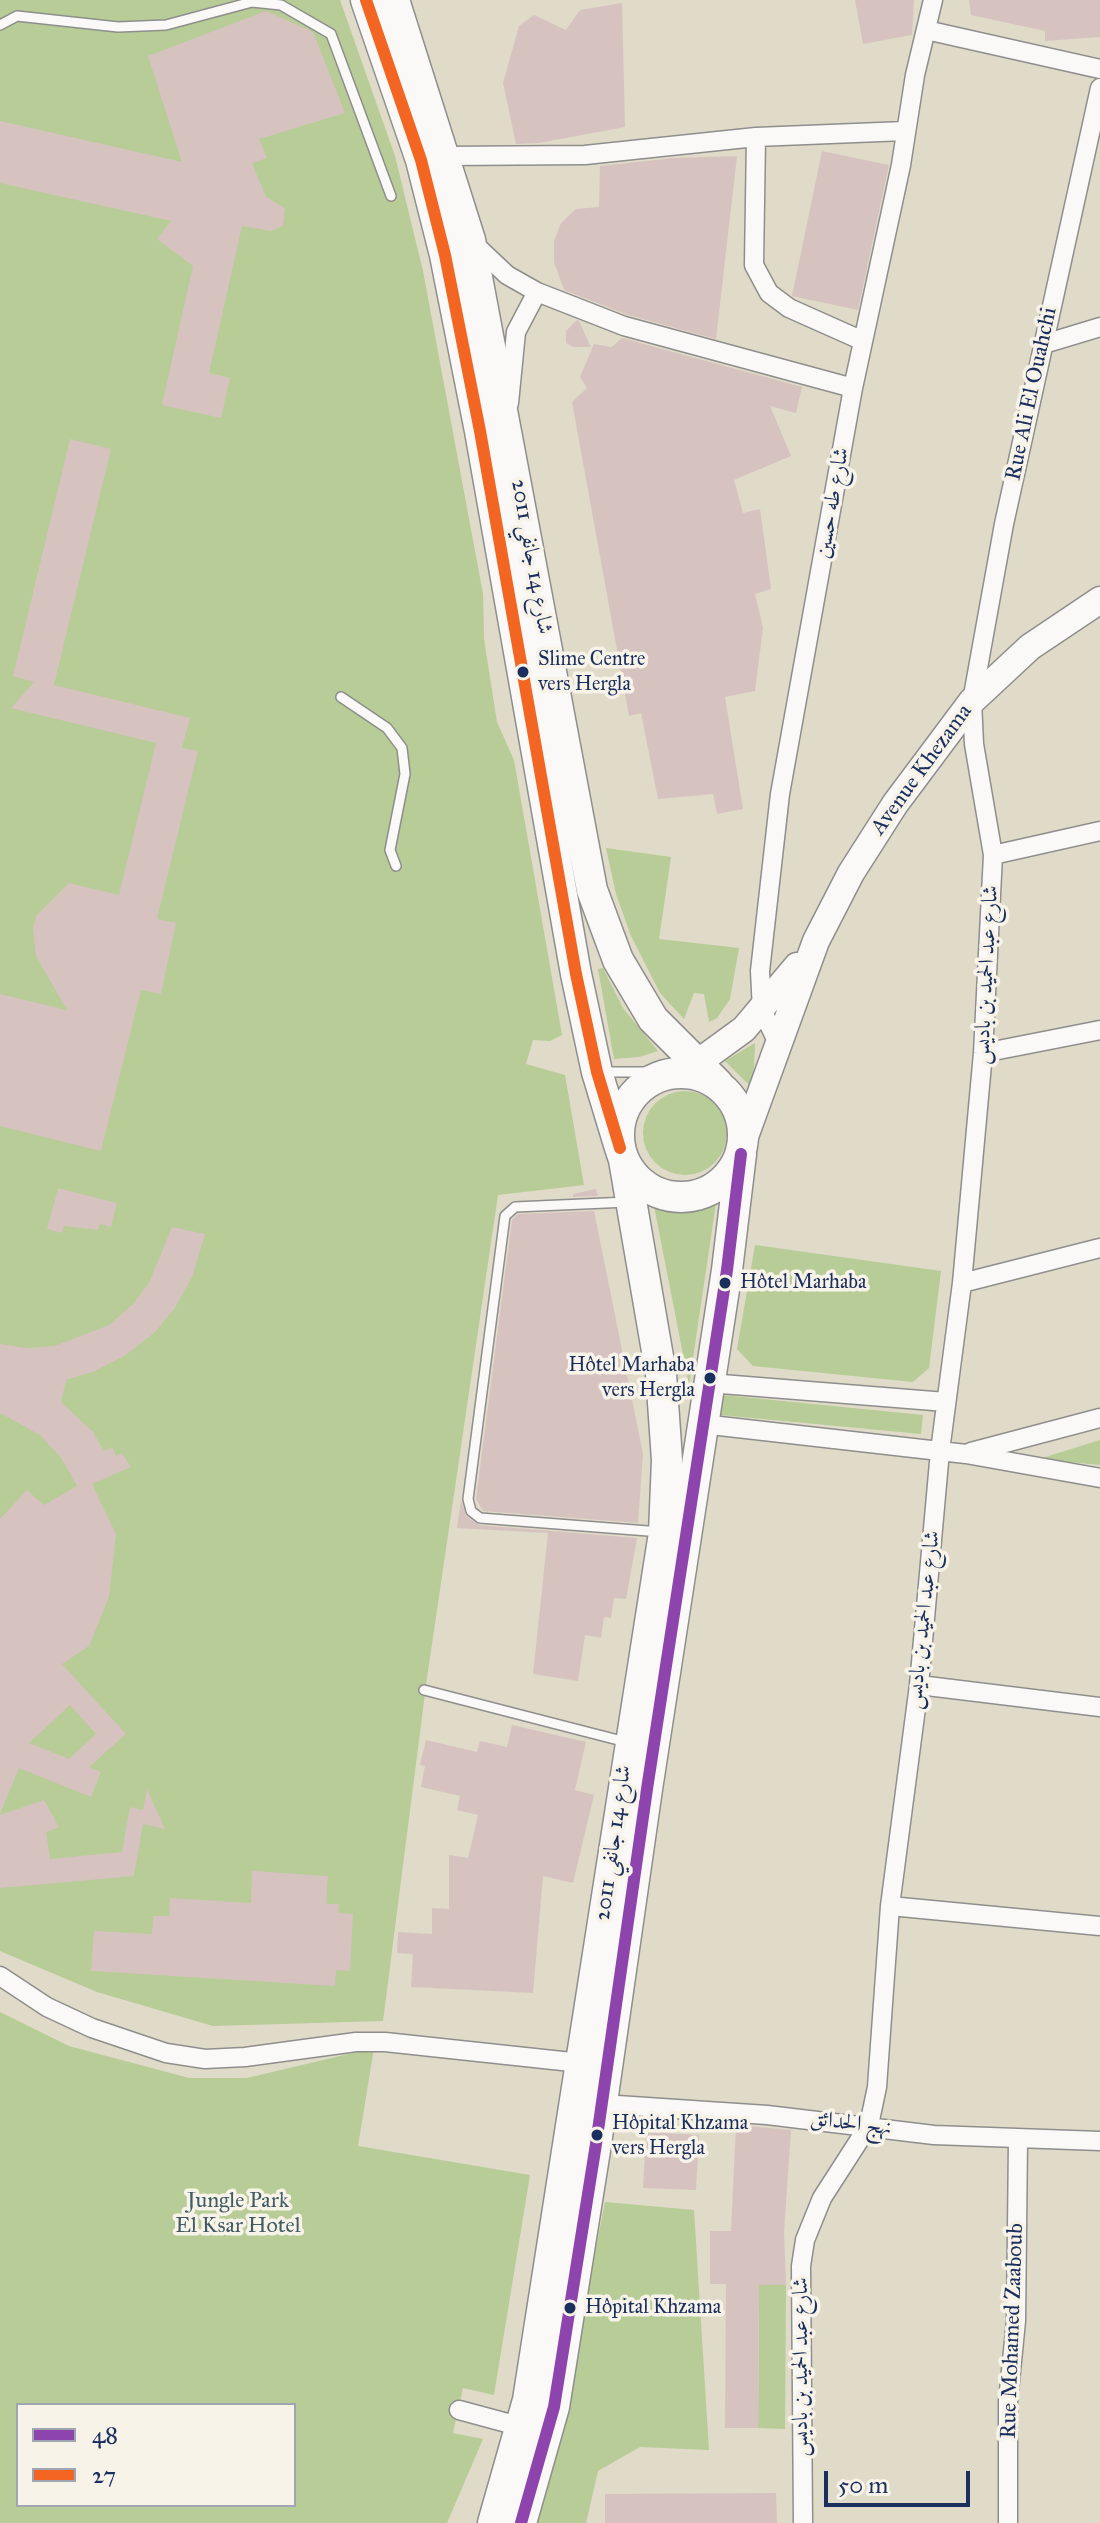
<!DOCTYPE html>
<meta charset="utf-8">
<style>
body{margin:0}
#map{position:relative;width:1100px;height:2523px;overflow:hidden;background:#e0dac8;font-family:"IM FELL Great Primer",serif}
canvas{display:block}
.legend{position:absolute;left:16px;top:2403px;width:280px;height:104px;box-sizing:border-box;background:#f7f3e8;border:2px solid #9fa5b1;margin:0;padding:10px 14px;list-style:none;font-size:24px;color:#1b2f5e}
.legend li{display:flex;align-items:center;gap:16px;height:40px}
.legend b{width:40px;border:2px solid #9fa5b1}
.scale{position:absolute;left:824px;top:2471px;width:146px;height:36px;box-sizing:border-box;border:4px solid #1b2f5e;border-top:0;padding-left:10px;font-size:24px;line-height:28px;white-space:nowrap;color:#1b2f5e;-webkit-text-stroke:6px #f7f3e8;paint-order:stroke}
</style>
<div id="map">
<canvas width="1100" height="2523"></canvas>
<ul class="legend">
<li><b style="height:10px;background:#8e44ad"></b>48</li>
<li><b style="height:10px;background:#f26522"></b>27</li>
</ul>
<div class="scale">50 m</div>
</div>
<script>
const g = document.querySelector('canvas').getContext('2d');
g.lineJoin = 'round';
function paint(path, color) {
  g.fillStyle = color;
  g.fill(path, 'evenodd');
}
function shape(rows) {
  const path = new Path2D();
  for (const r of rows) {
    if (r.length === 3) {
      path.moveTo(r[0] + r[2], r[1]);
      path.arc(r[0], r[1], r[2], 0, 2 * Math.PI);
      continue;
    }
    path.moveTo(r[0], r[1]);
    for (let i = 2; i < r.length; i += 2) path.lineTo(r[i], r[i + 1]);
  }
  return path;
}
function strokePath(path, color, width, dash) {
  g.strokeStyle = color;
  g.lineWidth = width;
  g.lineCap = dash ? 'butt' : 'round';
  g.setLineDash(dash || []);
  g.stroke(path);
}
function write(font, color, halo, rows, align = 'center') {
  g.font = font + ' "IM FELL Great Primer",Amiri,serif';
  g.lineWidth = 7;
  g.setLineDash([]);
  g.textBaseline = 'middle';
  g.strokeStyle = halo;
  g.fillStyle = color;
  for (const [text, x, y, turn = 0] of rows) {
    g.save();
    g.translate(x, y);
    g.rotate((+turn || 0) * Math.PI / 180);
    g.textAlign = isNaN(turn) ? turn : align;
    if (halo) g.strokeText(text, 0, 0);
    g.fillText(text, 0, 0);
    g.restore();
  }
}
paint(shape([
 [0,0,340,0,395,156,423,271,483,594,484,639,497,722,514,760,562,1035,550,1041,533,1040,526,1064,565,1075,584,1185,498,1195,427,1678,383,2021,213,2026,97,1992,0,1951],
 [606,848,671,857,659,939,739,948,730,999,717,1018,709,1022,704,994,694,993,684,1019,660,993,631,936,616,894],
 [603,968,623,1008,658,1051,639,1057,614,1059,598,969],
 [755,1043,754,1067,750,1086,725,1061],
 [685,1133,42],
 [653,1201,686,1209,716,1203,689,1385],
 [755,1245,941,1271,929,1368,913,1382,753,1366,737,1349],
 [723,1395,923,1415,921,1434,721,1415],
 [1100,1440,1100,1465,1039,1459],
 [0,2012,69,2046,189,2078,247,2078,374,2048,358,2146,530,2175,494,2395,463,2388,453,2433,483,2439,447,2523,0,2523],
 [18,2405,294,2405,294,2505,18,2505],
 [605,2202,694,2210,709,2450,640,2447,598,2471,586,2523,532,2523,561,2426],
 [745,2284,786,2285,785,2429,758,2428,759,2310]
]), '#b7cc96');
paint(shape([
 [855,0,914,0,912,35,863,44],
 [969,0,1100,0,1100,37,1045,41,1045,31,971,15],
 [622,3,625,127,539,143,516,144,503,83,519,26,534,15,566,30,580,10],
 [266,11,313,32,345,113,259,139,267,158,252,163,266,197,285,208,283,226,271,231,242,226,209,373,230,378,221,418,162,405,193,266,157,239,171,221,0,183,0,121,182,162,148,56],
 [822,151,889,165,858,310,792,296],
 [737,156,716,339,628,315,564,290,554,262,554,241,561,223,576,209,599,207,600,166,674,158],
 [577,320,579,321,591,347,573,347,566,343,566,331],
 [622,338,802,387,796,413,770,406,791,456,734,480,743,513,760,509,771,589,755,594,763,628,755,691,725,697,743,809,717,814,713,794,658,799,641,713,629,716,572,402,587,388,580,377,594,344,612,347],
 [70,439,111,449,54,685,190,718,182,748,198,751,157,919,176,923,161,994,141,990,101,1151,0,1126,0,994,67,1010,36,956,33,929,36,916,69,883,119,895,156,743,11,708,34,682,13,676],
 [58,1188,117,1203,111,1227,100,1224,98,1230,64,1226,62,1233,47,1229],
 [596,1189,598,1196,573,1197,573,1194],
 [594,1211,643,1454,638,1523,483,1511,476,1499,512,1220,518,1214],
 [172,1227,205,1234,193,1275,175,1308,155,1332,126,1355,95,1371,66,1380,61,1402,93,1432,104,1451,112,1447,116,1456,122,1453,131,1467,92,1484,116,1534,109,1597,89,1646,62,1664,126,1734,89,1767,101,1772,91,1797,19,1768,0,1814,0,1519,27,1490,44,1505,77,1486,62,1459,40,1435,0,1413,0,1344,26,1348,55,1346,109,1325,132,1305,149,1283],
 [70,1705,96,1734,69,1759,29,1743],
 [461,1501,466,1516,479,1525,637,1538,626,1599,614,1598,611,1618,604,1617,601,1638,585,1635,578,1681,533,1674,548,1533,457,1528],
 [512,1725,586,1742,575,1790,594,1795,573,1883,543,1876,533,1993,411,1987,413,1954,397,1953,398,1932,432,1934,432,1908,449,1909,449,1855,468,1858,478,1815,457,1810,460,1796,421,1787,425,1766,420,1765,426,1740,477,1752,480,1741,507,1747],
 [147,1789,165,1829,143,1824,134,1876,0,1888,0,1815,44,1800,59,1827,46,1832,50,1859,122,1852,130,1807,143,1810],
 [252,1871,328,1876,326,1904,339,1904,338,1913,353,1914,350,1971,336,1970,335,1986,91,1971,94,1931,152,1934,153,1916,169,1916,170,1898,251,1903],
 [736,2125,791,2130,784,2232,786,2285,759,2285,758,2428,725,2428,726,2284,710,2284,710,2231,731,2231],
 [646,2132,699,2135,696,2190,643,2188],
 [776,2493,777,2523,605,2523,605,2494]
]), '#d6c3c0');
const lane = shape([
 [0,25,17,16,118,27,166,25,252,2,281,5,331,34,391,196],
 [341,697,387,728,402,748,405,774,390,850,396,866],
 [601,1072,673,1072],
 [628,1202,515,1207,505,1216,468,1499,471,1511,480,1518,661,1532],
 [424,1690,626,1742]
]);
const street = shape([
 [926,30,1100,69],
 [756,137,754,265,769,293,789,308,863,341],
 [446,156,585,155,756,137,905,131],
 [472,242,507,275,537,292,624,326,853,388],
 [1044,344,1100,327],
 [509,403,516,332,537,292],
 [993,855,1100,831],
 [777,1041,762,1010,760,971,780,794,853,388,901,165,915,75,933,0],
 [983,1053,1100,1030],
 [962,1283,1100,1248],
 [709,1383,946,1402],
 [702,1424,966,1454,1100,1478],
 [971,1452,1100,1418],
 [919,1685,1100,1707],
 [890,1906,1100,1926],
 [0,1976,47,2007,92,2028,166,2053,205,2059,245,2057,356,2042,385,2042,581,2063],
 [602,2104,767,2115,934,2135,1100,2141],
 [459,2410,522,2427],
 [803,2523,801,2266,805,2240,822,2198,869,2125,877,2087,890,1906,919,1685,940,1451,962,1283,983,1053,993,855,974,744,972,701,1004,524,1100,88],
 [1008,2523,1008,2401,1016,2321,1018,2140]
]);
const secondary = shape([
 [685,1072,744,1029,797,966],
 [743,1142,816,941,851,873,895,804,972,701,1030,647,1100,600]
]);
const primary = shape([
 [366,0,421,160,445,255,480,431,576,974,597,1072,620,1148],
 [394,0,470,240,592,890,618,960,653,1019,718,1084],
 [681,1135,62],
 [493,2523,528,2400,664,1533,667,1460,661,1374,624,1160],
 [521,2523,554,2407,596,2144,647,1789,727,1270,741,1154]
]);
strokePath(lane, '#8e8e8d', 12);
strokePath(street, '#8e8e8d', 21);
strokePath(secondary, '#8e8e8d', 29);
strokePath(primary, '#8e8e8d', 33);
strokePath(lane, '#faf9f7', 9);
strokePath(street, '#faf9f7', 18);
strokePath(secondary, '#faf9f7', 26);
strokePath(primary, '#faf9f7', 30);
strokePath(shape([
 [521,2523,554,2407,596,2144,647,1789,727,1270,741,1154]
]), '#8e44ad', 12);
strokePath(shape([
 [366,0,421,160,445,255,480,431,576,974,597,1072,620,1148]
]), '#f26522', 12);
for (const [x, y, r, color] of [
 [523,672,7,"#1b2f5e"],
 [725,1283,7,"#1b2f5e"],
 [710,1378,7,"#1b2f5e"],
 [597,2135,7,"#1b2f5e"],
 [570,2308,7,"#1b2f5e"]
]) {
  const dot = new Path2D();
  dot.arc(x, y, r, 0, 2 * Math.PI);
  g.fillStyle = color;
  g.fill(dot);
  strokePath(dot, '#f7f3e8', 3);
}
write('20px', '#1b2f5e', '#f7f3e8', [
 ["Slime Centre",538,660],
 ["vers Hergla",538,685],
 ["Hôtel Marhaba",740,1283],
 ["Hôtel Marhaba",695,1366,"right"],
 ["vers Hergla",695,1391,"right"],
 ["Hôpital Khzama",612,2124],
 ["vers Hergla",612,2149],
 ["Hôpital Khzama",585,2308]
], 'left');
write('22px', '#1b2f5e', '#f7f3e8', [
 ["Rue Ali El Ouahchi",1032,394,-78],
 ["شارع طه حسين",833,503,-80],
 ["شارع 14 جانفي 2011",531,557,80],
 ["Avenue Khezama",922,770,-54],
 ["شارع عبد الحميد بن باديس",987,975,-87],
 ["شارع عبد الحميد بن باديس",924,1620,-84],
 ["شارع 14 جانفي 2011",614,1843,-82],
 ["نهج الحدائق",851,2124,7],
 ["Rue Mohamed Zaaboub",1013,2331,-88],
 ["شارع عبد الحميد بن باديس",802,2367,-90]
]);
write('22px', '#405b63', '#f7f3e8', [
 ["Jungle Park",238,2202],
 ["El Ksar Hotel",238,2227]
]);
</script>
